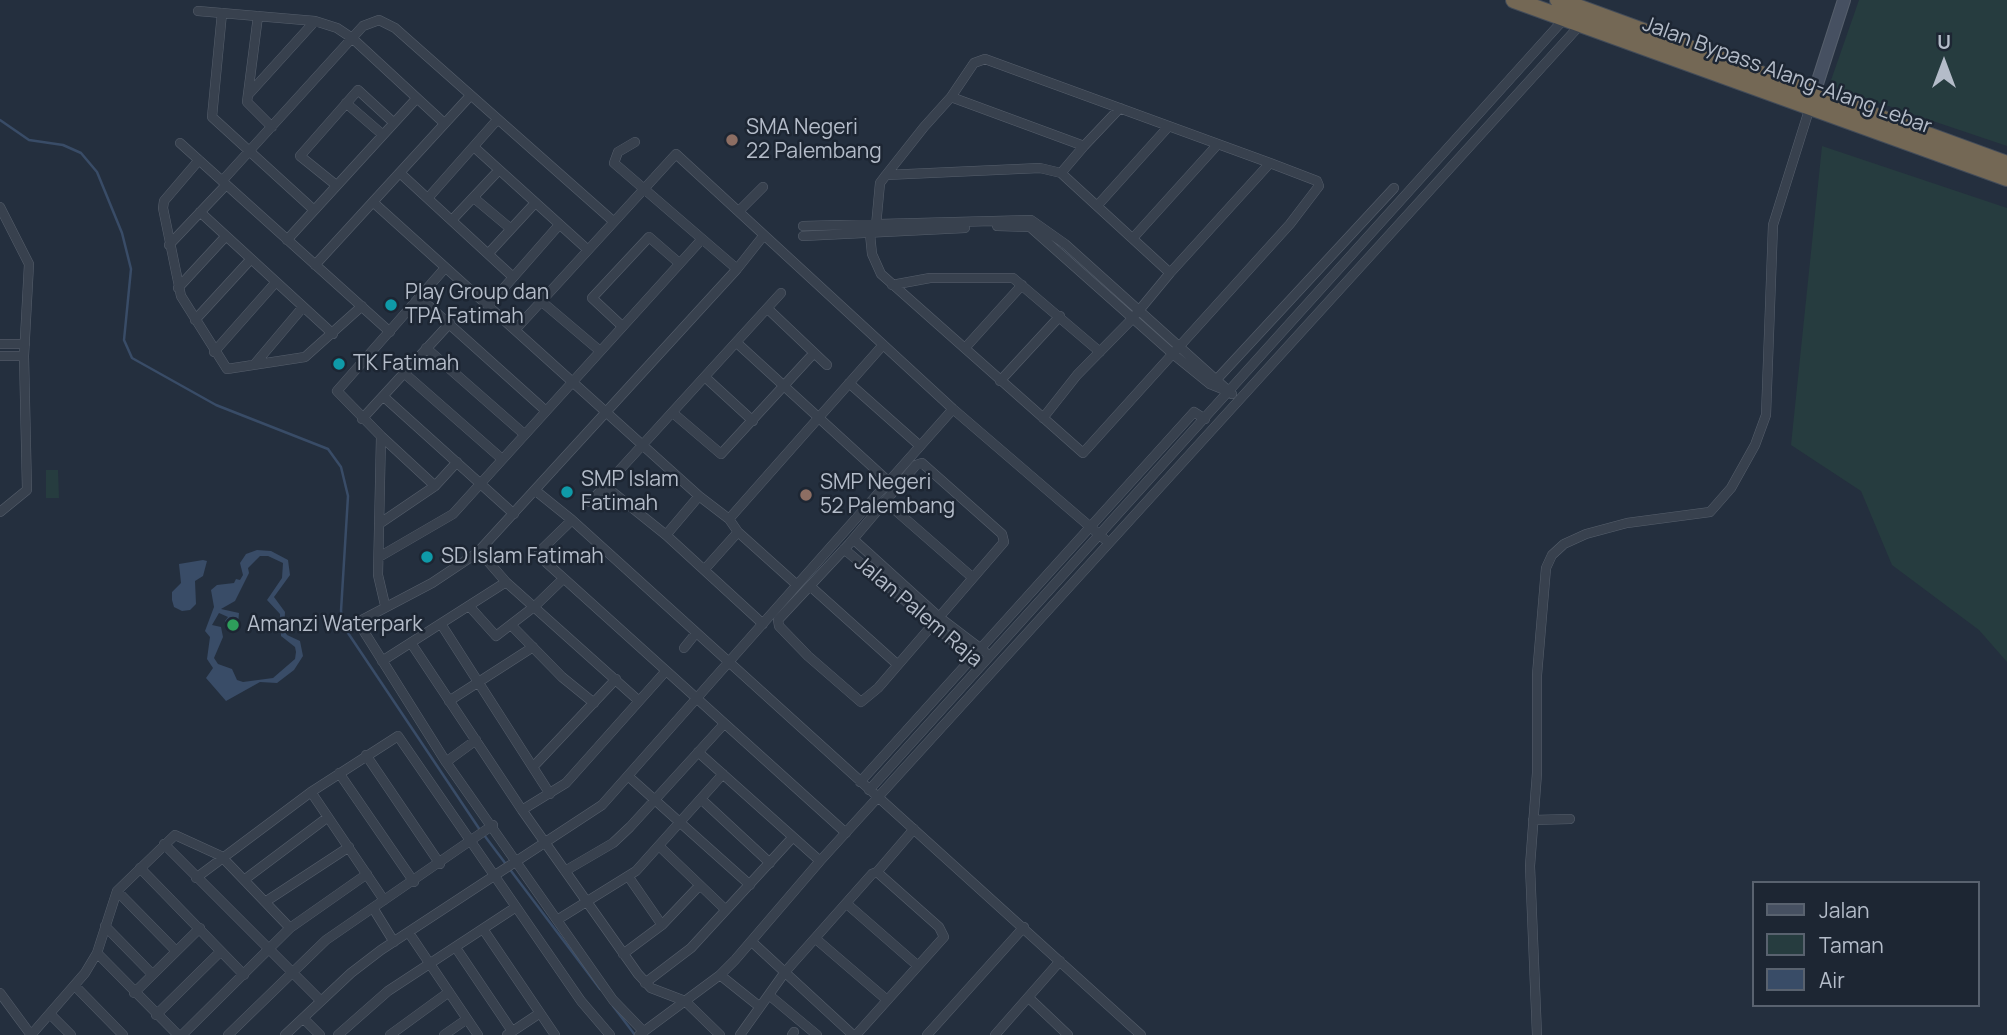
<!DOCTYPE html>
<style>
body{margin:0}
#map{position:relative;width:2007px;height:1035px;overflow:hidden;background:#242f3e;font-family:Manrope,sans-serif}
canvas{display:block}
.legend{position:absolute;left:1752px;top:881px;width:228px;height:126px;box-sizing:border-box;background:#1d2633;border:2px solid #59626f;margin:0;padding:9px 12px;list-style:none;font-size:21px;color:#b4bcc9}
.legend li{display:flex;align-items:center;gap:14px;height:35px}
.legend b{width:35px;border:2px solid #59626f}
.north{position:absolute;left:1909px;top:28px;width:70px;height:70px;-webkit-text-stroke:5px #1d2633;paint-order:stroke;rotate:0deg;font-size:19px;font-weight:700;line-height:28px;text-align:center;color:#b4bcc9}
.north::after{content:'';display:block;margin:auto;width:24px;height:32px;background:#b4bcc9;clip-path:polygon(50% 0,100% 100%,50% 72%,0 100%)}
</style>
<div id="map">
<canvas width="2007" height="1035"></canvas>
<ul class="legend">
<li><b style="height:9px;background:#465061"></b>Jalan</li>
<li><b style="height:19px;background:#263c3f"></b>Taman</li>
<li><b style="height:19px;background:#394c67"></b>Air</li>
</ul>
<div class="north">U</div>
</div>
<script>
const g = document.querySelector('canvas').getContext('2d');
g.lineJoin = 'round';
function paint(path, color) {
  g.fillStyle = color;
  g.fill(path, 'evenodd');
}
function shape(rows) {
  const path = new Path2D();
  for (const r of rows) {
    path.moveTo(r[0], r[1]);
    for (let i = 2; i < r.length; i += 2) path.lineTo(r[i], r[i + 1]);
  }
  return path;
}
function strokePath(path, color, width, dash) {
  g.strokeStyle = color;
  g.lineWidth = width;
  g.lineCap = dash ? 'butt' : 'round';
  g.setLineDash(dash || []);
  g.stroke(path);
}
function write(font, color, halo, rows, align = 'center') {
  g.font = font + ' Manrope,sans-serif';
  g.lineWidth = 5;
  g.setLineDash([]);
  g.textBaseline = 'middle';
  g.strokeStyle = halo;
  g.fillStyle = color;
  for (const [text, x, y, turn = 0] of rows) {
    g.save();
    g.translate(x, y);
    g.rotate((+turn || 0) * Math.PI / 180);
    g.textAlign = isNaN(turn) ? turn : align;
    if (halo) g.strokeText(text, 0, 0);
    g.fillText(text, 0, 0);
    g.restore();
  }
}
paint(shape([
 [1859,0,2007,0,2007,146,1829,86],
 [1822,146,2007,208,2007,662,1979,630,1892,565,1861,491,1791,445],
 [46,470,58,470,59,498,46,498]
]), '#263c3f');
paint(shape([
 [257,550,271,551,288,560,290,575,274,597,285,612,284,630,287,635,300,641,303,656,294,670,277,683,260,682,226,701,206,678,213,668,207,659,210,637,205,631,214,607,211,590,217,585,234,583,236,579,240,580,243,575,240,563,246,554],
 [260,556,268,556,283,563,282,578,267,600,280,614,281,636,295,647,296,652,295,659,273,678,243,682,237,680,232,669,218,664,214,658,223,637,221,627,212,625,219,613,228,617,225,621,229,627,238,624,239,613,221,609,235,601,249,573,248,568],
 [203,560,207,561,203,576,195,581,196,604,190,610,182,611,174,607,172,600,172,592,181,583,179,564]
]), '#394c67');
strokePath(shape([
 [0,120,29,140,63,145,81,153,97,172,122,233,131,269,124,340,132,358,216,405,328,449,341,467,348,496,341,611,344,627,480,830],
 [484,835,600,989],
 [613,1006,635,1035]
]), '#394c67', 2.5);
const street = shape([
 [198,11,315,21,337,28,352,38,444,123],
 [222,13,212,117,314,210],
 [258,16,247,102,272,127],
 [248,95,315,21],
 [951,97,1084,146,1120,108],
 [346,103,383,135],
 [635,142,618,152,614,163,737,269],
 [180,143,390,332],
 [474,147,588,250],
 [199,160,164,201,163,208,181,296,227,369,305,357,362,306],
 [400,173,513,277],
 [1061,173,1084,146],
 [886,175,1040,168,1061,173,1170,273,1270,163,985,59,974,63,951,97,924,127,886,175,880,183,876,226,870,234,872,254,881,274,1083,453,1290,224,1319,186,1317,181,1270,163],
 [222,181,363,26,379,20,395,28,613,221],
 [336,185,300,156,358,90,394,123],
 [428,198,497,120],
 [474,198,511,229],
 [374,203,699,496,729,519,738,532,797,585],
 [1097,206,1169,126],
 [0,207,29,264,24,356,27,490,0,512],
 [739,211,763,187],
 [200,212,333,334],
 [452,220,499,170],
 [803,226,1031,220,1065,244,1232,394],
 [997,226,1030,227,1173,354,1210,384,1230,392],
 [803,236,965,228],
 [1133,238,1218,144],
 [287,240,416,99],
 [169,245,226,185],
 [488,254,535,203],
 [315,265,470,96],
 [892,285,930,278,1013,278,1100,352],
 [178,288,226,236],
 [419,297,546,411],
 [541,301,600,351],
 [488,306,559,225],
 [768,309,827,365],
 [195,320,251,259],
 [622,326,592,298,649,237,679,263],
 [515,330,676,154,953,409,1109,543],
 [737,343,888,481],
 [0,344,25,344],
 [426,348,524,434],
 [965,348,1022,285],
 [214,352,276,282],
 [0,356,24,356],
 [254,365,303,307],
 [404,373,502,459],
 [705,377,753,421],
 [1217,379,1394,188],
 [1000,381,1060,316],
 [849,383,920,446],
 [384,397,514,514],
 [673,413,721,454,813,354],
 [1043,418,1077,375,1132,319,1170,273],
 [362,419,450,323],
 [381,436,435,486],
 [922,463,1002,534,1004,542,878,688,861,702,808,656,779,626,778,620,849,544,916,465,922,463],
 [536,491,572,520,1141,1035],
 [590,502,605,486],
 [886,502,973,578],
 [729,519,883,345],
 [572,520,539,552,539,556,846,833],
 [379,524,435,486,457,462],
 [666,535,699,496],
 [853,539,939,617,985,652],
 [844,549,976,661],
 [479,551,506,582,639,701],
 [379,557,453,514,702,239],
 [704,570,738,532],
 [810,586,898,665],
 [385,605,378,575,381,436,337,391,445,268],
 [470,607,496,636,535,606,563,579],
 [441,624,550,794],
 [763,624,666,535,605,486,781,293],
 [511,625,562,677,594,703],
 [411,643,522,810,638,974,651,988,685,1001,720,1035],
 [684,648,696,633],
 [382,661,506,582],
 [449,701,533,647],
 [698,752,820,861],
 [366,755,440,864],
 [446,762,476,740],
 [533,767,616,679],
 [339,773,414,882],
 [628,776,750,885],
 [860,782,1194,412,1205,419],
 [869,790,1565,18],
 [311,792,384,900],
 [701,799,770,863],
 [522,810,566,783,665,672],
 [1533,820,1570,819],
 [164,844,321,1001],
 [659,846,726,910],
 [140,868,244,975],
 [565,871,613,843,630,827,724,724],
 [877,872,914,829],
 [628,876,662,925],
 [196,878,311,792,398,736,581,1001,610,1035],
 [244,880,328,817],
 [117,891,176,951],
 [265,902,349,847],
 [847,904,918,966],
 [373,908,394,942],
 [557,920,636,871,723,774],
 [105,926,152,974],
 [483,929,555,1035],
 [409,933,478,1035],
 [816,939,887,1000],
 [752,942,853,1035],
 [456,948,512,1031],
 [97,953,178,1035],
 [623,954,662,925,699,886],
 [720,975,760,1007],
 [645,983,691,948,793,837],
 [76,987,123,1035],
 [0,993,31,1035],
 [134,993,200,928],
 [769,995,817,1035],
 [1029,998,1068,1035],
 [50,1014,71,1035],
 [156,1015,220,952],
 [303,1018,320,1035],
 [644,1032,613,1000,446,762,358,622,432,583,477,553,737,269,764,235],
 [31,1035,85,973,97,953,117,891,175,835,221,856,290,928],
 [182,1035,290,928,367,874],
 [228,1035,326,940,493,825],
 [285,1035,351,973,381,950,602,805,953,409],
 [338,1035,388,991,516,907],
 [390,1035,449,992],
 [444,1035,467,1019],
 [507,1035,540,1013],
 [639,1035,720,975,735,960,820,861,1581,24],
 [740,1035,785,972,872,874,877,872,939,927,944,937,856,1035],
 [792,1035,794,1032],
 [927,1035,1024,927],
 [995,1035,1060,961],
 [1537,1035,1530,866,1537,773,1537,675,1546,568,1552,555,1564,544,1586,534,1627,523,1710,512,1731,488,1755,445,1766,415,1773,225,1810,107]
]);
const secondary = shape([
 [1816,87,1844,0]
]);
const highway = shape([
 [1514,0,2007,178],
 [1558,0,2007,164]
]);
strokePath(street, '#565f6c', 10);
strokePath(secondary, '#565f6c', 14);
strokePath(highway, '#434c59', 18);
strokePath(street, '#38414e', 9);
strokePath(secondary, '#465061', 12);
strokePath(highway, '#746855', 16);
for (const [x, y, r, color] of [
 [732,140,7,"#8d6e63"],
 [391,305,7,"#0f9aa8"],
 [339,364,7,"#0f9aa8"],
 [567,492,7,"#0f9aa8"],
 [806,495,7,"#8d6e63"],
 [427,557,7,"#0f9aa8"],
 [233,625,7,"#2e9e5b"]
]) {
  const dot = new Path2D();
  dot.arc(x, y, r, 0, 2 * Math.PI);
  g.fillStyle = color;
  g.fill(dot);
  strokePath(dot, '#1d2633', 2.5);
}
write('21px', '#b4bcc9', '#1d2633', [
 ["Jalan Bypass Alang-Alang Lebar",1787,76,20],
 ["Jalan Palem Raja",918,612,40]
]);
write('21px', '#b4bcc9', '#1d2633', [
 ["SMA Negeri",746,128],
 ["22 Palembang",746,152],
 ["Play Group dan",405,293],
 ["TPA Fatimah",405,317],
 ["TK Fatimah",353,364],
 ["SMP Islam",581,480],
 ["Fatimah",581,504],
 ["SMP Negeri",820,483],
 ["52 Palembang",820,507],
 ["SD Islam Fatimah",441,557],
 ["Amanzi Waterpark",247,625]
], 'left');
</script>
